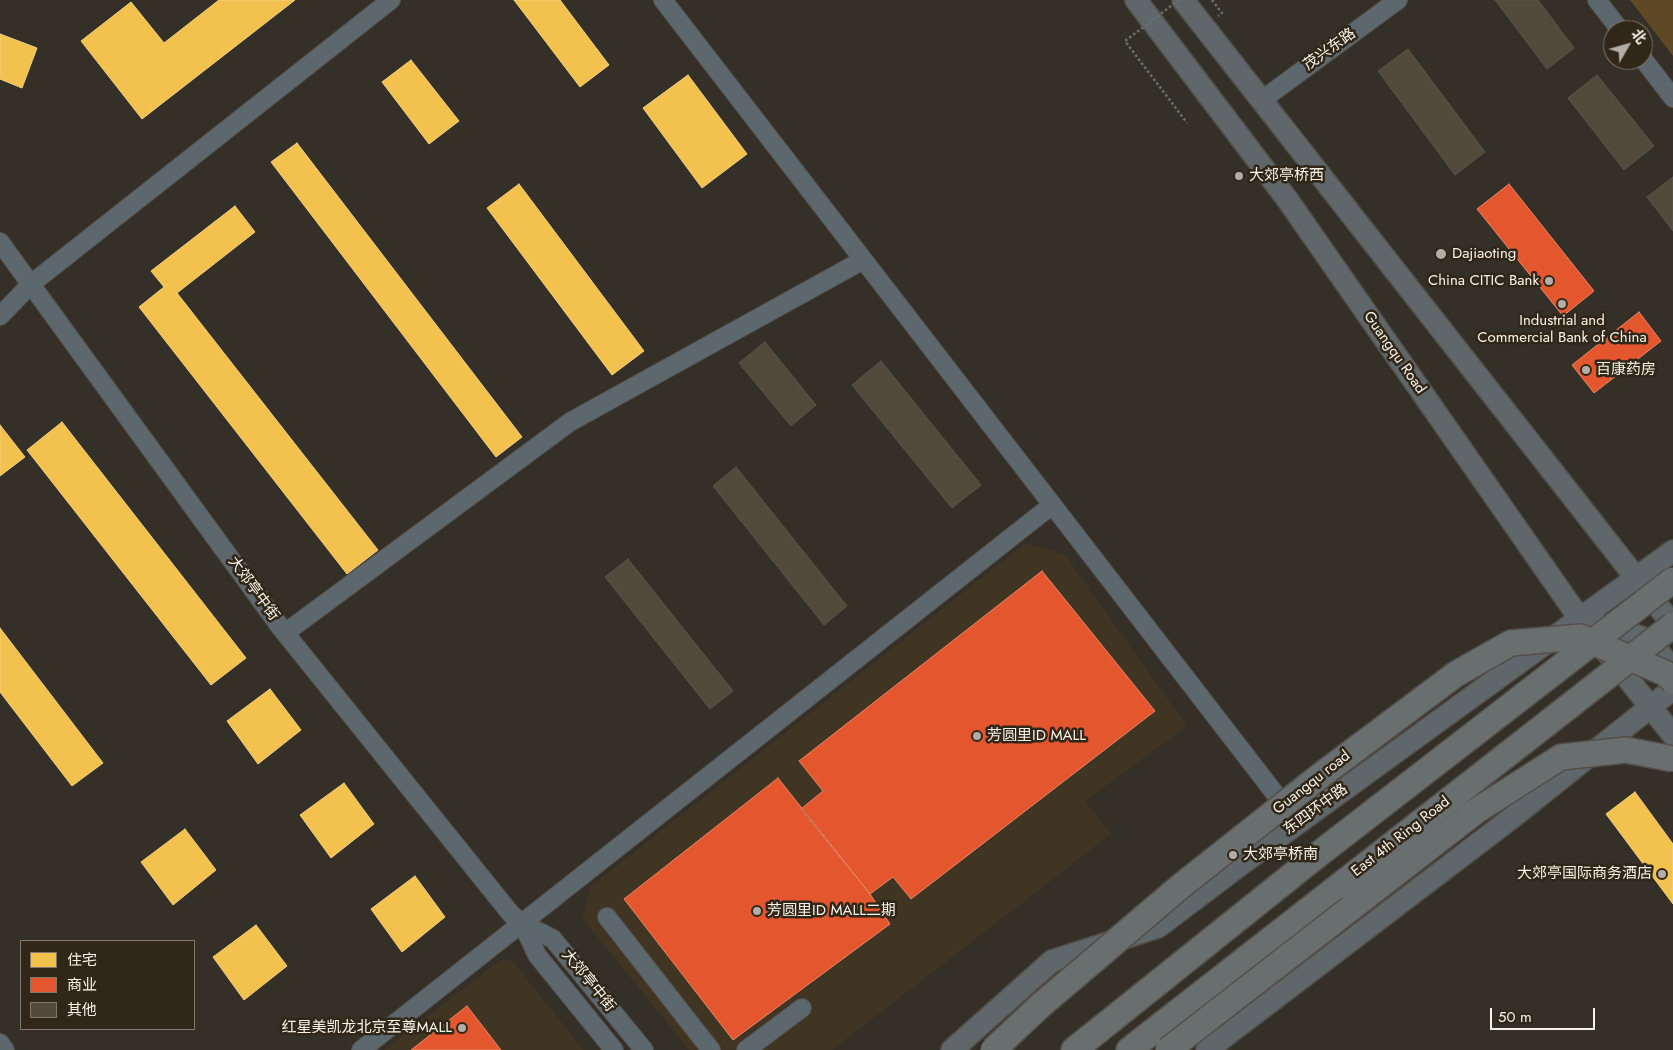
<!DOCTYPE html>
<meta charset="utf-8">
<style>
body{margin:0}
#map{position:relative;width:1673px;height:1050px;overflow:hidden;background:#343028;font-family:Jost,"Noto Sans SC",sans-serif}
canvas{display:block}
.legend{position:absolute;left:20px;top:940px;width:175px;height:90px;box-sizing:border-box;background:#302719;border:1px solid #80786c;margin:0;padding:6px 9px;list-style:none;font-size:15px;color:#f8f2e8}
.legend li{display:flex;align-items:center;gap:10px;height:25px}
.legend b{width:25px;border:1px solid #80786c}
.north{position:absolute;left:1603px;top:20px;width:50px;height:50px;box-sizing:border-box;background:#302719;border:1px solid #80786c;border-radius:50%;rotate:52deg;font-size:14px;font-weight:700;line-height:20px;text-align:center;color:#f8f2e8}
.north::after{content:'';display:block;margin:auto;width:18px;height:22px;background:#b3aea5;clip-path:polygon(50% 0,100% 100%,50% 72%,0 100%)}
.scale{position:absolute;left:1490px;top:1008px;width:105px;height:22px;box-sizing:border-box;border:2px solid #f8f2e8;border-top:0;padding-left:6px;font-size:15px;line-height:18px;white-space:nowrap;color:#f8f2e8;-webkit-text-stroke:4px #302719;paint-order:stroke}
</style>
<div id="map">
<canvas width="1673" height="1050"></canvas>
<ul class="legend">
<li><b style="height:14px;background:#f2c14e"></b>住宅</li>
<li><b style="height:14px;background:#e4572e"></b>商业</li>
<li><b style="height:14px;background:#524a3a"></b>其他</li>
</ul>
<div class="north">北</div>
<div class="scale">50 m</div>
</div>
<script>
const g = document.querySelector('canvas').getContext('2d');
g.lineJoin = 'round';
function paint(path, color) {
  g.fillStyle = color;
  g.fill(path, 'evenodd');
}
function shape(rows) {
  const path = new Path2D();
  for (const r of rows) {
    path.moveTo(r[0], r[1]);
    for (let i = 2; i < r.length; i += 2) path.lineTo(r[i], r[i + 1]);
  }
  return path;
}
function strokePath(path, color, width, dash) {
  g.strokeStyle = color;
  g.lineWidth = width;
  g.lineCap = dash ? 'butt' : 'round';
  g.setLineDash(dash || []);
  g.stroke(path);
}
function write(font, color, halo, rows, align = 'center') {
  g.font = font + ' Jost,"Noto Sans SC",sans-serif';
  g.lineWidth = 5;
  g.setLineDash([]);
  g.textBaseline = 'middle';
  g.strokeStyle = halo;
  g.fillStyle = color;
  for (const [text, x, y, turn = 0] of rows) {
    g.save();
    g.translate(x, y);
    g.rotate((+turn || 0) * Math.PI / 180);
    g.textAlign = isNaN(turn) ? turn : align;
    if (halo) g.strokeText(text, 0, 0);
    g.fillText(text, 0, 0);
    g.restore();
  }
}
paint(shape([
 [1026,543,1065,555,1187,726,1085,801,1111,834,832,1050,689,1050,582,918,590,887],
 [502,959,513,962,584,1050,384,1050]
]), '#403422');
paint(shape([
 [1630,0,1673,0,1673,56]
]), '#5e4825');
const homes = shape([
 [219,0,295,0,142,119,81,41,131,2,164,43,219,0],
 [514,0,560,0,609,65,580,87,514,0],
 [0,34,37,48,22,88,0,79,0,34],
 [411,60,459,121,429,144,382,82,411,60],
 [688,75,747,154,702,188,643,108,688,75],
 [297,143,522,437,496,457,271,162,297,143],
 [519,184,644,351,612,375,487,208,519,184],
 [235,206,255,232,177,293,378,550,347,574,139,307,164,287,151,271,235,206],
 [62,422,246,658,211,685,27,450,62,422],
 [0,425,25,457,0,476,0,425],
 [0,628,103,763,72,786,0,692,0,628],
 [270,689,301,730,258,764,227,721,270,689],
 [344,783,374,824,331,858,300,815,344,783],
 [1635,792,1673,844,1673,904,1606,814,1635,792],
 [185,829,216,870,173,905,141,862,185,829],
 [415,876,445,917,402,952,371,909,415,876],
 [256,925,287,966,244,1000,213,957,256,925]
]);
paint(homes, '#f2c14e');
strokePath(homes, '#f4d07c', 1);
const shops = shape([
 [1509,184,1594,291,1563,316,1477,209,1509,184],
 [1639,312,1661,341,1594,393,1572,365,1639,312],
 [1042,571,1155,711,911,899,893,877,870,894,801,809,823,791,799,761,1042,571],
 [778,778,870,894,890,924,733,1040,624,899,778,778],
 [467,1006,501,1050,411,1050,467,1006]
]);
paint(shops, '#e4572e');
strokePath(shops, '#ea8666', 1);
const building = shape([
 [1495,0,1538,0,1574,48,1547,69,1495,0],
 [1408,49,1485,152,1455,175,1378,71,1408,49],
 [1597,75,1654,146,1624,170,1568,98,1597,75],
 [1673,177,1673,231,1647,197,1673,177],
 [765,342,816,405,791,426,739,363,765,342],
 [881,361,981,485,952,508,852,385,881,361],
 [736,467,847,606,824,625,713,486,736,467],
 [628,559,733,691,710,709,605,577,628,559]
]);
paint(building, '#524a3a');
strokePath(building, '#58554e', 1);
const minor = shape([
 [663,0,1290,813],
 [1597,0,1620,30],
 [1643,59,1673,98],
 [1262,100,1398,0],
 [0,242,281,628,511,914,522,923],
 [0,316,31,284,391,0],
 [285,633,570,422,863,260],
 [607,917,711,1050],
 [0,1043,5,1050],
 [361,1050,1052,505],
 [614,1050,537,955,522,923,553,939,644,1050],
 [746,1050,802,1008]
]);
const major = shape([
 [1136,0,1287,199,1580,619,1673,735],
 [1183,0,1673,625],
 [1600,625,1641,637,1654,645,1673,671],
 [952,1050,1052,961,1158,927,1240,865,1673,551],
 [1207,1050,1509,820,1673,689]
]);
const highway = shape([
 [1074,1050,1315,857],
 [1129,1050,1339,886]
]);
strokePath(minor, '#534e48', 20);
strokePath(major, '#534e48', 24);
strokePath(highway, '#534e48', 28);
strokePath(shape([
 [1212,0,1222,13,1218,16]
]), '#6a6f70', 2.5, [2.5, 2.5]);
strokePath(minor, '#5d676e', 18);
strokePath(major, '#5f676b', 21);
strokePath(highway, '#696e6f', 25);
const highwayBridge = shape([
 [1315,857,1673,580],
 [1339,886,1673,625],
 [993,1050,1041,1005,1181,886,1320,776,1456,674,1511,643,1580,637,1665,673,1673,681],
 [1168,1050,1476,811,1561,757,1626,750,1673,759]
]);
strokePath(highwayBridge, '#534e48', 28, []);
strokePath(shape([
 [1179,0,1125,41,1187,123]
]), '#6a6f70', 2.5, [2.5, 2.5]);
strokePath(highwayBridge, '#696e6f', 25);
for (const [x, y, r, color] of [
 [1239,176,5,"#b3aea5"],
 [1441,254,6,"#b3aea5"],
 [1549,281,5,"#b3aea5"],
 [1562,304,5,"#b3aea5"],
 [1586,370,5,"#b3aea5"],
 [977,736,5,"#b3aea5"],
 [1233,855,5,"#b3aea5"],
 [1662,874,5,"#b3aea5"],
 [757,911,5,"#b3aea5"],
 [462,1028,5,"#b3aea5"]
]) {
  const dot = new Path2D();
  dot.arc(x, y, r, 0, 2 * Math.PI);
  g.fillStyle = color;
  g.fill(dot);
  strokePath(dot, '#302719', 2);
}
write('15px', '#f8f2e8', '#302719', [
 ["茂兴东路",1330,50,-36],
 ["Guangqu Road",1394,353,55],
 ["大郊亭中街",253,589,54],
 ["Guangqu road",1312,783,-38],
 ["东四环中路",1316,810,-36],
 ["East 4th Ring Road",1401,837,-38],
 ["大郊亭中街",588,981,51]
]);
write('15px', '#f8f2e8', '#302719', [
 ["大郊亭桥西",1249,176],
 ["Dajiaoting",1452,254],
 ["China CITIC Bank",1539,281,"right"],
 ["Industrial and",1562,321,"center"],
 ["Commercial Bank of China",1562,338,"center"],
 ["百康药房",1596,370],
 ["芳圆里ID MALL",987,736],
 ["大郊亭桥南",1243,855],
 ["大郊亭国际商务酒店",1652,874,"right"],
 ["芳圆里ID MALL二期",767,911],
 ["红星美凯龙北京至尊MALL",452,1028,"right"]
], 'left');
</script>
